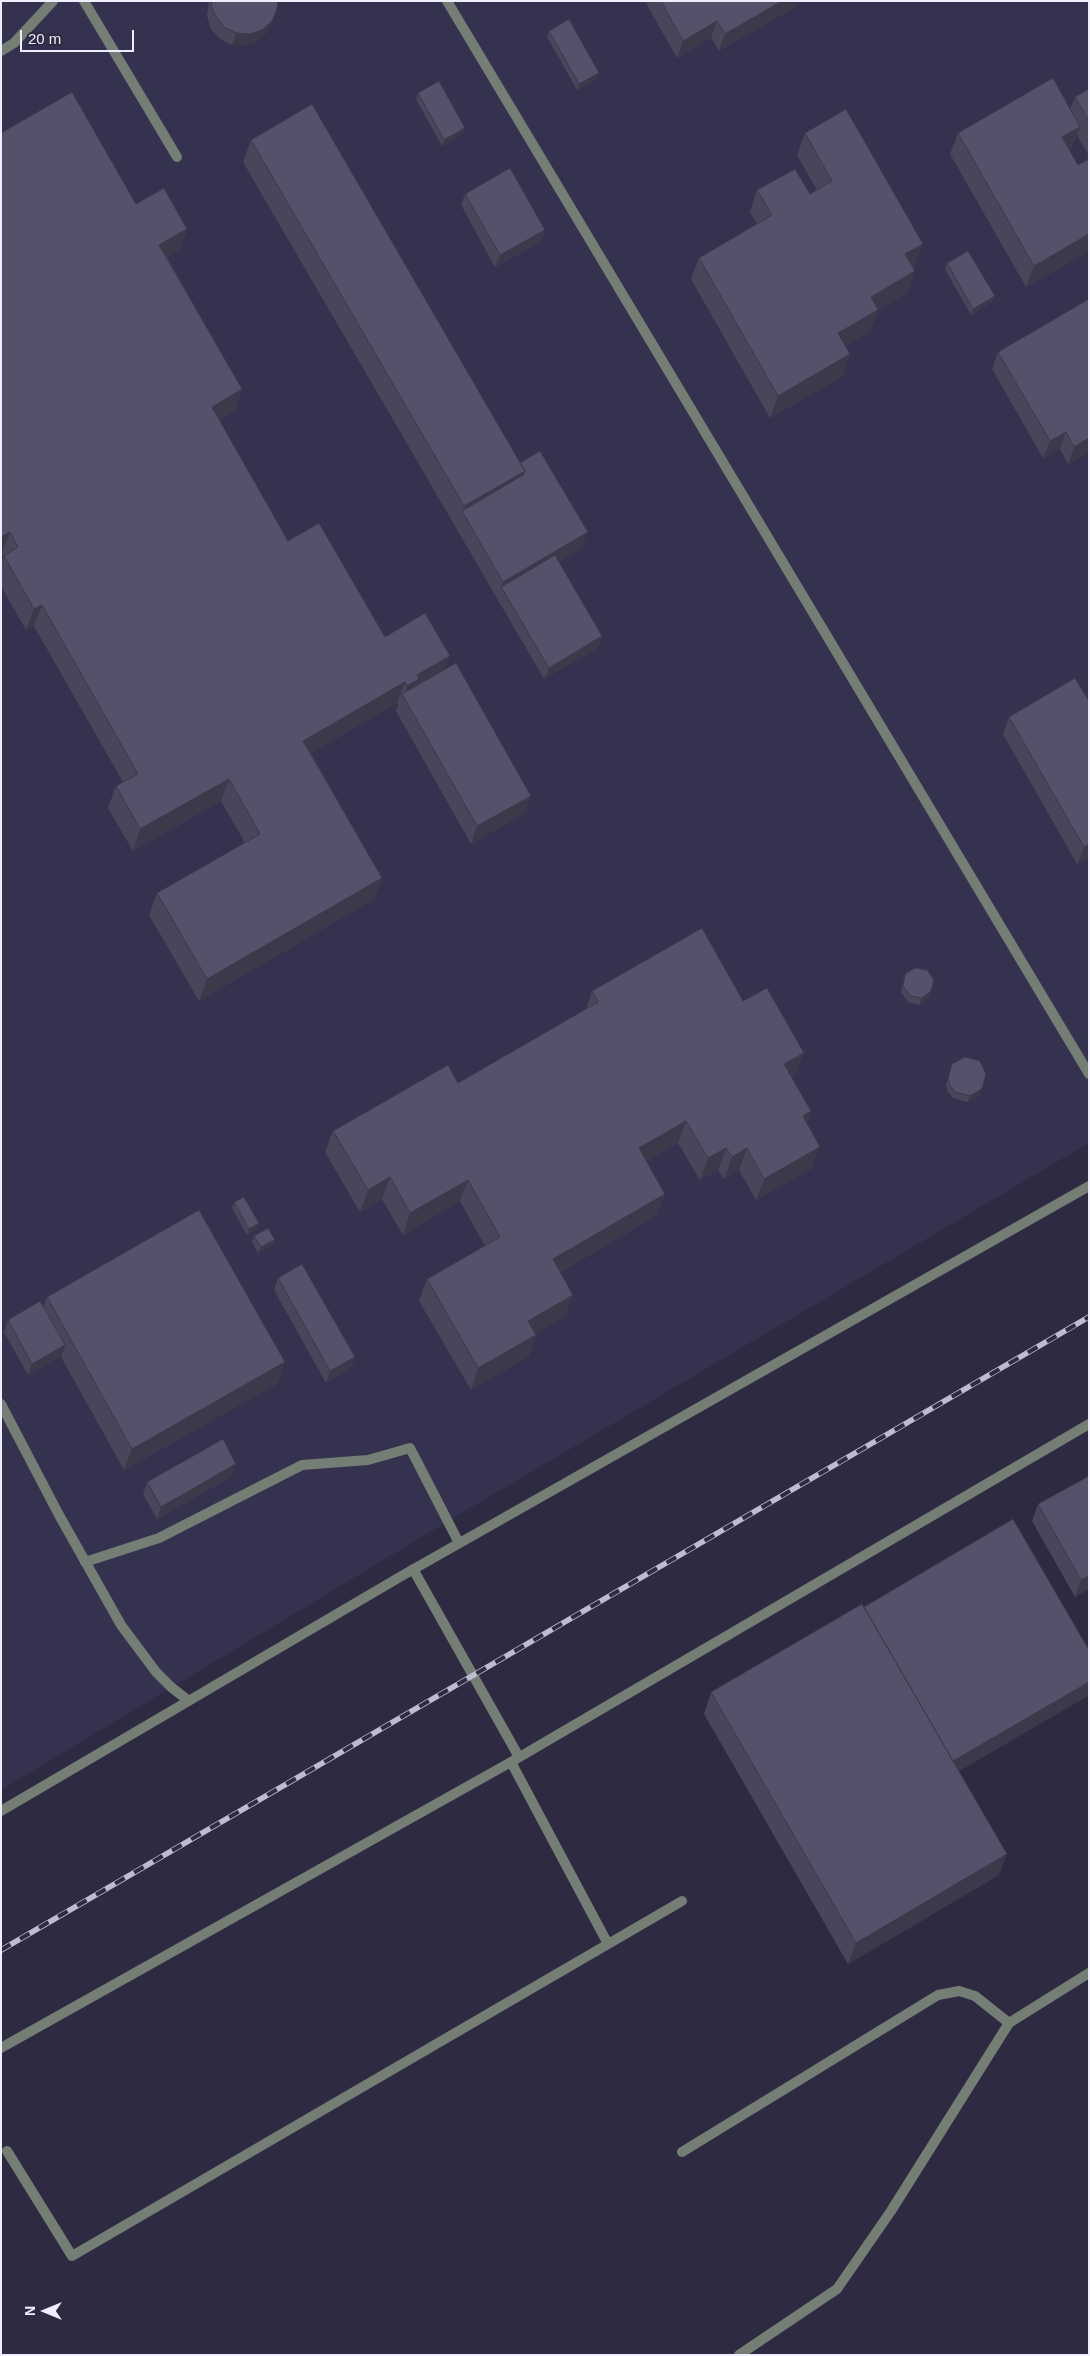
<!DOCTYPE html>
<style>
body{margin:0}
#map{position:relative;width:1090px;height:2356px;overflow:hidden;background:#2d2a41;font-family:Helvetica,sans-serif}
canvas{display:block}
.frame{position:absolute;inset:0;border:2px solid #efeefd;pointer-events:none}
.north{position:absolute;left:20px;top:2286px;width:50px;height:50px;-webkit-text-stroke:4px #2d2a41;paint-order:stroke;rotate:270deg;font-size:14px;font-weight:700;line-height:20px;text-align:center;color:#efeefd}
.north::after{content:'';display:block;margin:auto;width:18px;height:22px;background:#efeefd;clip-path:polygon(50% 0,100% 100%,50% 72%,0 100%)}
.scale{position:absolute;left:20px;top:30px;width:114px;height:22px;box-sizing:border-box;border:2px solid #efeefd;border-top:0;padding-left:6px;font-size:15px;line-height:18px;white-space:nowrap;color:#efeefd;-webkit-text-stroke:4px #2d2a41;paint-order:stroke}
</style>
<div id="map">
<canvas width="1090" height="2356"></canvas>
<div class="frame"></div>
<div class="north">N</div>
<div class="scale">20 m</div>
</div>
<script>
const g = document.querySelector('canvas').getContext('2d');
g.lineJoin = 'round';
function paint(path, color) {
  g.fillStyle = color;
  g.fill(path, 'evenodd');
}
function shape(rows) {
  const path = new Path2D();
  for (const r of rows) {
    path.moveTo(r[0], r[1]);
    for (let i = 2; i < r.length; i += 2) path.lineTo(r[i], r[i + 1]);
  }
  return path;
}
function strokePath(path, color, width, dash) {
  g.strokeStyle = color;
  g.lineWidth = width;
  g.lineCap = dash ? 'butt' : 'round';
  g.setLineDash(dash || []);
  g.stroke(path);
}
paint(shape([
 [1,1,1089,1,1089,1143,465,1511,1,1790]
]), '#35324f');
strokePath(shape([
 [84,1,177,157],
 [447,1,1089,1074],
 [1,51,14,43,53,1],
 [1,1404,59,1515,121,1625,156,1672,171,1687,189,1701],
 [85,1562,159,1538,302,1465,368,1460,410,1448,459,1543],
 [413,1569,519,1757],
 [1,1811,405,1574,1089,1186],
 [608,1944,511,1762,1089,1424],
 [1,2048,511,1762],
 [7,2151,72,2256,682,1901],
 [682,2152,938,1995,959,1991,975,1996,1009,2023],
 [739,2355,837,2289,891,2211,1009,2023,1089,1973]
]), '#747e75', 10);
const rail = shape([
 [1,1950,1089,1317]
]);
strokePath(rail, '#bebdce', 5.5);
strokePath(rail, '#2d2a41', 4, [11]);
paint(shape([
 [209,1,278,1,277,9,267,32,257,41,245,45,232,45,220,39,211,29,207,16],
 [645,1,797,1,795,7,719,51,711,38,677,58],
 [549,31,599,73,597,79,577,90,547,37],
 [1089,89,1089,156,1077,135,1072,148,1069,150,1078,165,1089,159,1089,251,1026,287,950,154,958,133,1070,110,1075,97],
 [418,93,465,128,462,134,442,146,416,99],
 [1,133,136,204,187,229,179,250,167,257,242,389,235,411,219,420,288,541,385,637,445,669,531,796,525,813,471,844,396,711,398,705,397,703,311,753,382,878,374,899,199,1001,149,915,157,893,245,843,221,801,133,851,108,808,116,786,123,782,34,626,26,630,1,586,1,563,4,557,1,554],
 [805,133,915,265,913,267,908,293,878,310,870,331,845,346,843,376,770,418,691,279,699,258,757,224,750,212,757,190,810,194,817,190,797,155],
 [251,140,520,463,581,549,559,562,602,636,598,648,544,679,243,162],
 [465,194,545,230,540,242,495,267,461,205],
 [947,263,995,296,992,302,971,315,945,269],
 [998,352,1089,452,1068,464,1060,449,1043,458,992,369],
 [1089,701,1089,858,1077,864,1003,734,1009,717],
 [905,974,929,998,919,1005,908,1002,901,992],
 [592,991,743,1001,796,1074,791,1077,811,1111,807,1123,812,1168,756,1200,739,1170,724,1179,718,1170,700,1180,678,1143,646,1161,657,1215,560,1272,573,1295,565,1316,535,1333,536,1335,529,1356,471,1390,419,1301,427,1279,485,1246,460,1201,403,1235,382,1199,360,1212,325,1152,333,1131,458,1083,586,1010],
 [952,1064,980,1095,967,1102,953,1098,948,1092,946,1085],
 [234,1202,257,1229,247,1235,232,1208],
 [254,1236,272,1246,258,1253,252,1242],
 [278,1278,355,1357,350,1369,326,1383,274,1290],
 [47,1297,285,1362,277,1384,124,1470,61,1357,28,1375,4,1332,8,1320,43,1307],
 [232,1476,157,1519,143,1494,147,1482],
 [1038,1504,1089,1589,1075,1597,1032,1521],
 [864,1607,1089,1650,1089,1695,959,1771,999,1875,848,1964,704,1714,711,1692]
]), '#48465b');
paint(shape([
 [782,1,797,1,795,7,719,51,725,34],
 [277,9,267,32,257,41,245,45,232,45,236,33],
 [717,21,711,38,677,58,683,41],
 [599,73,597,79,577,90,579,84],
 [1080,127,1072,148,1054,159,1062,137],
 [465,128,462,134,442,146,444,140],
 [187,229,179,250,151,266,159,245],
 [545,230,540,242,495,267,500,255],
 [1089,234,1089,251,1026,287,1034,266],
 [923,244,915,265,897,275,905,254],
 [915,271,908,293,878,310,870,331,830,354,838,333,871,297],
 [995,296,992,302,971,315,973,309],
 [850,354,843,376,770,418,778,396],
 [242,389,235,411,204,428,212,407],
 [1066,432,1060,449,1043,458,1050,441],
 [1089,438,1089,452,1068,464,1074,447],
 [525,471,517,492,462,511,464,506],
 [10,532,2,553,1,554,1,537],
 [588,532,581,549,505,594,501,587,503,582],
 [42,605,34,626,26,630,34,609],
 [602,636,598,648,544,679,549,668],
 [450,656,442,678,404,697,407,686,417,675],
 [405,682,397,703,296,762,303,741],
 [229,779,221,801,133,851,140,829],
 [531,796,525,813,471,844,477,826],
 [1089,844,1089,858,1077,864,1084,847],
 [382,878,374,899,199,1001,207,979],
 [931,991,929,998,919,1005,922,998],
 [804,1053,796,1074,776,1086,784,1064],
 [982,1089,980,1095,967,1102,970,1096],
 [811,1111,803,1133,803,1116],
 [686,1121,678,1143,631,1170,639,1148],
 [820,1147,812,1168,756,1200,764,1179],
 [726,1148,718,1170,700,1180,708,1158],
 [747,1148,739,1170,724,1179,732,1157],
 [390,1177,382,1199,360,1212,368,1190],
 [468,1180,460,1201,403,1235,410,1213],
 [665,1194,657,1215,545,1280,553,1259],
 [259,1223,257,1229,247,1235,249,1229],
 [275,1240,272,1246,258,1253,261,1247],
 [573,1295,565,1316,520,1342,528,1321],
 [536,1335,529,1356,471,1390,478,1368],
 [65,1345,61,1357,28,1375,32,1364],
 [355,1357,350,1369,326,1383,330,1371],
 [285,1362,277,1384,124,1470,132,1449],
 [236,1464,232,1476,157,1519,161,1507],
 [1089,1576,1089,1589,1075,1597,1081,1580],
 [1089,1682,1089,1695,944,1780,950,1763],
 [1007,1854,999,1875,848,1964,856,1943]
]), '#3b394a');
const building = shape([
 [212,1,278,1,277,9,272,21,262,30,250,34,236,33,224,27,216,17,211,5,212,1],
 [661,1,782,1,725,34,717,21,683,41,661,1],
 [569,19,599,73,579,84,549,31,569,19],
 [1053,78,1080,127,1062,137,1078,165,1089,159,1089,234,1034,266,958,133,1053,78],
 [439,81,465,128,444,140,418,93,439,81],
 [1089,89,1089,121,1075,97,1089,89],
 [72,92,136,204,164,188,187,229,159,245,242,389,212,407,288,541,319,523,385,637,425,613,450,656,417,675,419,679,407,686,405,682,303,741,382,878,207,979,157,893,260,834,229,779,140,829,116,786,138,774,42,605,34,609,4,556,18,547,10,532,1,537,1,133,72,92],
 [312,104,525,471,464,506,251,140,312,104],
 [846,109,923,244,905,254,915,271,871,297,878,310,838,333,850,354,778,396,699,258,772,215,757,190,795,169,810,194,832,181,805,133,846,109],
 [510,168,545,230,500,255,465,194,510,168],
 [968,251,995,296,973,309,947,263,968,251],
 [1089,299,1089,438,1074,447,1066,432,1050,441,998,352,1089,299],
 [540,451,588,532,503,582,462,511,523,475,525,471,520,463,540,451],
 [555,555,602,636,549,668,501,587,555,555],
 [456,663,531,796,477,826,402,694,456,663],
 [1075,678,1089,701,1089,844,1084,847,1009,717,1075,678],
 [702,928,743,1001,767,988,804,1053,784,1064,811,1111,803,1116,820,1147,764,1179,747,1148,732,1157,726,1148,708,1158,686,1121,639,1148,665,1194,553,1259,573,1295,528,1321,536,1335,478,1368,427,1279,500,1237,468,1180,410,1213,390,1177,368,1190,333,1131,448,1065,458,1083,598,1002,592,991,702,928],
 [915,968,927,970,934,980,931,991,922,998,910,996,903,986,905,974,915,968],
 [965,1057,980,1061,986,1074,982,1089,970,1096,955,1092,950,1086,948,1079,952,1064,965,1057],
 [244,1197,259,1223,249,1229,234,1202,244,1197],
 [199,1210,285,1362,132,1449,47,1297,199,1210],
 [268,1228,275,1240,261,1247,254,1236,268,1228],
 [302,1264,355,1357,330,1371,278,1278,302,1264],
 [40,1301,65,1345,32,1364,8,1320,40,1301],
 [223,1439,236,1464,161,1507,147,1482,223,1439],
 [1089,1476,1089,1576,1081,1580,1038,1504,1089,1476],
 [1013,1519,1089,1650,1089,1682,953,1761,864,1607,1013,1519],
 [862,1604,1007,1854,856,1943,711,1692,862,1604]
]);
paint(building, '#54516a');
strokePath(building, '#3b394a', 1);
</script>
